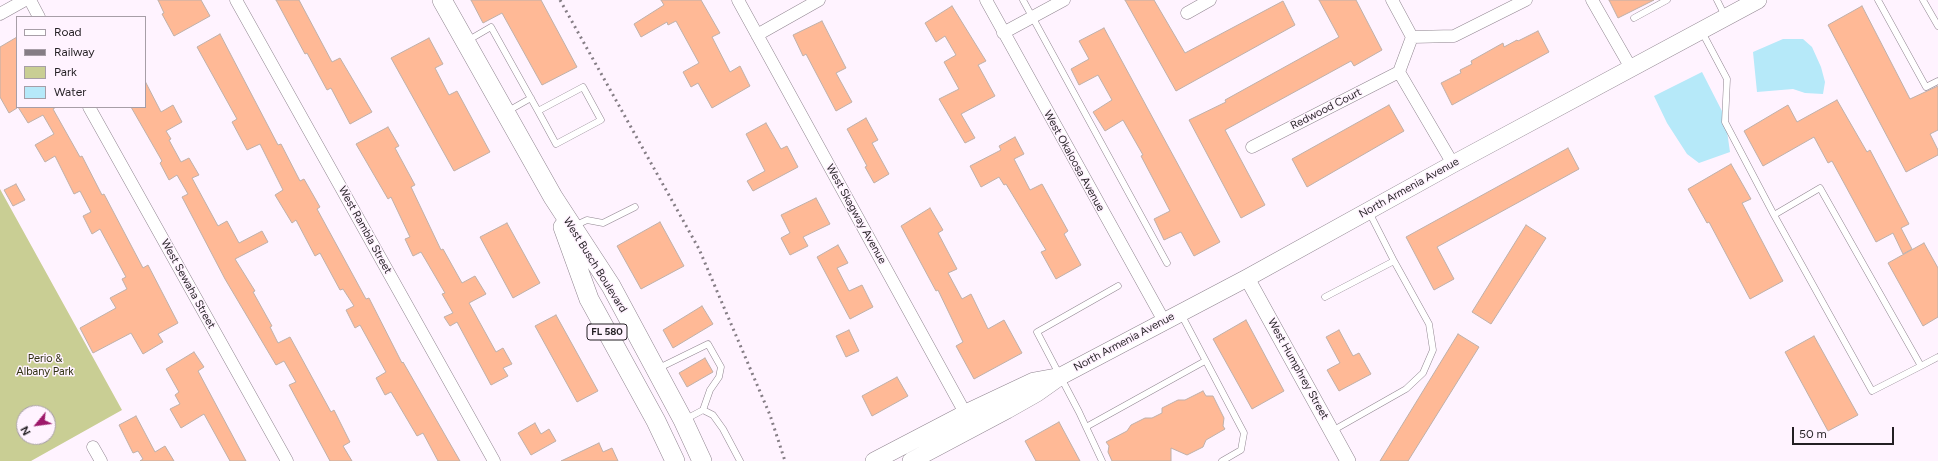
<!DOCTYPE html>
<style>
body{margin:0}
#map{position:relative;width:1938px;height:461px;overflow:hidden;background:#fff3ff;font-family:Figtree,sans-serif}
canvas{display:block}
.legend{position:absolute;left:16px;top:16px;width:130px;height:92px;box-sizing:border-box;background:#fff3ff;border:1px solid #a79ea7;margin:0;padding:5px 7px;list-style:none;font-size:12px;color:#231f23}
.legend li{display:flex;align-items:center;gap:8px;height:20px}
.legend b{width:20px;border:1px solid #a79ea7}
.north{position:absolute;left:16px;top:405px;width:40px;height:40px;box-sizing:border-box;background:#fff3ff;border:1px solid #a79ea7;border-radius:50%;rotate:241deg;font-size:11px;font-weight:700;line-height:16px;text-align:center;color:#231f23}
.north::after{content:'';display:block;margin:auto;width:14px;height:18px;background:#9d186a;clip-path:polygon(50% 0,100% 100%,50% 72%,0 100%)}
.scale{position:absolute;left:1792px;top:427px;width:102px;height:18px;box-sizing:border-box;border:2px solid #231f23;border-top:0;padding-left:5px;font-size:12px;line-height:14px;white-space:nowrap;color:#231f23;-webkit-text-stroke:3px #fff3ff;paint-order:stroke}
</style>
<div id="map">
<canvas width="1938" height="461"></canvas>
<ul class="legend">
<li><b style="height:5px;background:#fff"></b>Road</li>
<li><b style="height:5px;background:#857d85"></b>Railway</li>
<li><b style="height:11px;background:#c9ce94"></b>Park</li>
<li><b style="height:11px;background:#b6e9f9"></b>Water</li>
</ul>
<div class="north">N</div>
<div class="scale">50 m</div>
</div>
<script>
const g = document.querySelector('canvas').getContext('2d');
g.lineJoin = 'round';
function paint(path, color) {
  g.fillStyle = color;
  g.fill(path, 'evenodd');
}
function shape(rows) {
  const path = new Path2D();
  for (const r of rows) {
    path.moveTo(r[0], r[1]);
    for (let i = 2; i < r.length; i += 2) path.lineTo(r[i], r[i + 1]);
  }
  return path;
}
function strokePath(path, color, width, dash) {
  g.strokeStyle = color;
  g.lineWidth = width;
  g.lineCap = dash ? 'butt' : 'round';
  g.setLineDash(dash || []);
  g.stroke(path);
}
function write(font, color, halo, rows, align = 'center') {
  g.font = font + ' Figtree,sans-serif';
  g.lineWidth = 3;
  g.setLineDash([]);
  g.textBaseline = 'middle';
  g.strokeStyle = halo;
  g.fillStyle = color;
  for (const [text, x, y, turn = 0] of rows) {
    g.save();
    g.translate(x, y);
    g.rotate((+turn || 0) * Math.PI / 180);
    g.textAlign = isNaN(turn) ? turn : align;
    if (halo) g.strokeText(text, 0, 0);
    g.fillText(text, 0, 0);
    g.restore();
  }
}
paint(shape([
 [0,189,122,410,31,461,0,461],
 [24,413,48,413,48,437,24,437]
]), '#c9ce94');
paint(shape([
 [1783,39,1803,39,1812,47,1821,67,1825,82,1823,94,1805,93,1793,89,1757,92,1753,52],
 [1702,72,1725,117,1730,152,1699,163,1687,154,1667,123,1654,96]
]), '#b6e9f9');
const building = shape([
 [158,0,201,0,210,16,174,36,162,14,164,13,158,0],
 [276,0,299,0,332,62,340,58,372,112,350,124,331,88,327,90,307,53,305,54,276,0],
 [471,0,541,0,577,67,542,85,502,13,483,23,471,0],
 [661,0,701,0,720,33,712,37,730,72,740,66,750,86,712,108,698,83,691,87,683,72,699,63,676,21,668,25,667,22,641,37,634,24,664,5,661,0],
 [1125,0,1154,0,1185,53,1283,1,1295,25,1176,91,1125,0],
 [1319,0,1356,0,1382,50,1354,66,1351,61,1225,130,1265,205,1241,218,1189,120,1226,102,1225,100,1339,37,1319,0],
 [1609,0,1654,0,1618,18,1609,0],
 [952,6,986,61,978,65,995,96,961,114,975,138,965,143,939,99,959,89,944,62,956,55,945,36,936,42,925,23,952,6],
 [1862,6,1910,99,1938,86,1938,130,1930,134,1938,150,1938,155,1906,172,1828,25,1862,6],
 [822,21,846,68,836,73,852,102,836,111,806,54,803,56,793,35,822,21],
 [1104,28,1220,242,1194,256,1181,232,1164,240,1154,219,1170,211,1141,156,1143,155,1123,120,1105,131,1093,112,1112,100,1098,75,1079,85,1071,69,1089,59,1079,41,1104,28],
 [1538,31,1549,52,1452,105,1441,83,1461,73,1460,70,1472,64,1471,61,1503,43,1504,47,1517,40,1518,41,1538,31],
 [220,34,278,145,281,144,300,181,304,179,320,207,317,209,341,253,366,299,369,298,402,363,403,362,460,461,438,461,423,433,417,436,391,392,385,395,376,378,386,372,360,325,355,328,346,310,354,306,343,289,340,290,320,253,315,256,296,220,292,223,275,195,283,190,260,144,247,150,232,122,237,119,197,47,220,34],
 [17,37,17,108,9,113,0,97,0,47,17,37],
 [429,38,443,64,435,68,449,95,457,91,490,152,454,171,391,58,429,38],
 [145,81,161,112,173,105,182,122,166,131,171,139,169,140,181,162,189,158,199,175,192,178,218,226,227,221,239,243,262,231,268,242,235,259,255,291,253,292,272,326,270,327,278,343,290,337,331,412,334,410,350,442,343,446,352,461,330,461,289,385,296,382,284,361,276,365,225,279,202,235,182,197,188,194,177,175,169,180,160,163,162,161,131,107,145,107,145,81],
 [1837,100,1867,152,1870,150,1909,224,1901,228,1912,249,1903,254,1893,233,1876,242,1832,161,1828,163,1814,137,1763,166,1744,131,1788,105,1797,122,1837,100],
 [1389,105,1404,131,1307,187,1292,159,1389,105],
 [18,107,56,107,53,109,80,157,82,156,102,195,104,194,143,268,148,265,178,323,158,334,163,342,143,354,131,333,93,353,80,328,116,308,110,298,127,289,122,279,126,277,100,229,92,234,83,216,91,212,80,191,74,194,55,156,45,162,35,145,54,134,43,115,28,123,18,107],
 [866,118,878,140,872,143,889,174,874,183,865,167,867,166,847,129,866,118],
 [766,123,781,149,787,146,798,167,753,191,747,181,765,171,746,134,766,123],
 [388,127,399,146,395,148,415,185,411,187,441,250,443,249,462,283,475,276,486,294,469,303,496,352,503,348,512,364,503,368,508,376,491,385,457,322,450,326,444,317,453,313,442,294,445,293,421,252,413,256,405,239,410,237,391,197,388,199,356,144,388,127],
 [1015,137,1024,154,1014,159,1030,190,1042,184,1068,231,1064,234,1081,265,1056,279,1041,252,1046,250,1006,184,1004,185,999,177,981,187,970,166,1001,150,999,146,1015,137],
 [1568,148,1579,169,1437,247,1454,279,1434,290,1406,237,1568,148],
 [1731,164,1751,199,1742,203,1783,281,1750,299,1709,222,1707,223,1688,189,1731,164],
 [16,184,25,200,13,206,4,190,16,184],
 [816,198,830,224,803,237,808,246,790,255,781,238,790,233,781,215,816,198],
 [930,208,943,230,938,233,957,269,948,273,962,299,971,294,988,329,1004,320,1022,353,974,379,956,346,963,342,938,290,936,291,901,226,930,208],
 [660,222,684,266,641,289,617,246,660,222],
 [507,223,540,283,513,298,480,237,507,223],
 [1526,225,1546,238,1491,324,1472,312,1526,225],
 [1924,243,1938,268,1938,317,1923,326,1888,263,1924,243],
 [838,245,848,263,837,268,849,291,862,285,873,307,850,319,817,257,838,245],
 [702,306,713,324,673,348,663,330,702,306],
 [556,315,598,391,577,402,535,326,556,315],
 [1246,320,1284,391,1252,409,1213,339,1246,320],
 [849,330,859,351,846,357,836,336,849,330],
 [1339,330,1353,356,1359,353,1371,374,1339,391,1327,370,1340,363,1326,337,1339,330],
 [1458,334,1479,347,1408,461,1380,461,1458,334],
 [1814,336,1858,415,1828,431,1785,352,1814,336],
 [194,352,204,367,198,371,246,461,230,461,204,414,181,428,170,409,180,404,175,395,179,392,166,369,194,352],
 [705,358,713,372,687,387,679,373,705,358],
 [897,377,908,396,872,416,862,396,897,377],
 [1203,391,1206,396,1213,396,1224,418,1223,426,1225,429,1206,440,1203,447,1187,455,1171,448,1171,461,1112,461,1108,452,1109,446,1106,442,1127,431,1131,425,1145,418,1152,418,1162,413,1162,408,1178,400,1185,400,1203,391],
 [136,416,155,452,165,446,174,461,140,461,143,459,138,451,133,453,119,425,136,416],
 [1059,422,1080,461,1036,461,1025,441,1059,422],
 [535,423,541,434,549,429,556,441,531,455,518,433,535,423],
 [599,443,603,452,612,448,618,461,561,461,599,443]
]);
paint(building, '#ffb996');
strokePath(building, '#bfb0a9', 1);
const service = shape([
 [1023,0,1167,263],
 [1717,0,1725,16],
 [1878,0,1926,87,1938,81],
 [1923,0,1938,26],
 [1634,18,1667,0],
 [1702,32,1727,79,1725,122,1774,215,1820,188,1921,366,1938,357],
 [467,41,491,27,538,111,556,144,601,120,583,87,538,111],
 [508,111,531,98],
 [1774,215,1872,391,1921,366],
 [574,226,587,220,603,223,635,207],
 [1325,297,1394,261,1369,212],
 [1181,314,1244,433,1241,450,1222,461],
 [657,369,708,344,721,367,719,377,710,390,703,410],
 [686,419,703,410,713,415,723,429,740,461],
 [1086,427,1205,361],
 [1332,431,1406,389,1423,373,1433,350,1429,324,1394,261],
 [1102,461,1079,412,1037,332,1118,286]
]);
const minor = shape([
 [30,0,39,17],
 [236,0,494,461],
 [738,0,969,420],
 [986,0,1164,321],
 [1392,0,1412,37,1399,72,1453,164],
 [1592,0,1631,68],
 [1187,13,1210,0],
 [0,14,25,0],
 [1003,33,1064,0],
 [757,35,819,0],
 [1412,37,1454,36,1526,0],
 [89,107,287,461],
 [1252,147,1399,72],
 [93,447,101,461]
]);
const tertiary = shape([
 [1247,278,1348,461]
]);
const secondary = shape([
 [874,461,966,413,1034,381,1056,377],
 [911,461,1007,410,1037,393,1061,376,1247,278,1453,164,1758,0]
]);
const primary = shape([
 [442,0,553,197,611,286,683,420,702,461],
 [563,227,589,299,656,421,675,461]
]);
strokePath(service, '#908590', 7);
strokePath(minor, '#908590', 13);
strokePath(tertiary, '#908590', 16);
strokePath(secondary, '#908590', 18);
strokePath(primary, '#908590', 20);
strokePath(service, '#fff', 6);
strokePath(minor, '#fff', 12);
strokePath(tertiary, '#fff', 15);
strokePath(secondary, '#fff', 17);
strokePath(primary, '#fff', 19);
strokePath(shape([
 [560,0,699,249,770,415,785,461]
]), '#857d85', 3, [2, 4]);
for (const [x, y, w] of [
 [607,332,40]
]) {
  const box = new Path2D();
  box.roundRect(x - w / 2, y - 8, w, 16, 3);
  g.fillStyle = '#fff3ff';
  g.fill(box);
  strokePath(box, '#231f23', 1);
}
write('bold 10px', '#231f23', null, [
 ["FL 580",607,332]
]);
write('11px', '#231f23', '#fff3ff', [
 ["Redwood Court",1326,109,-27],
 ["West Okaloosa Avenue",1074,161,61],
 ["North Armenia Avenue",1409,188,-29],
 ["West Skagway Avenue",856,214,61],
 ["West Rambla Street",365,230,61],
 ["West Busch Boulevard",595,265,58],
 ["West Sewaha Street",188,284,61],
 ["North Armenia Avenue",1124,342,-28],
 ["West Humphrey Street",1298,369,61]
]);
write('11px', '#303212', '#fff3ff', [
 ["Perio &",45,359],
 ["Albany Park",45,372]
]);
</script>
